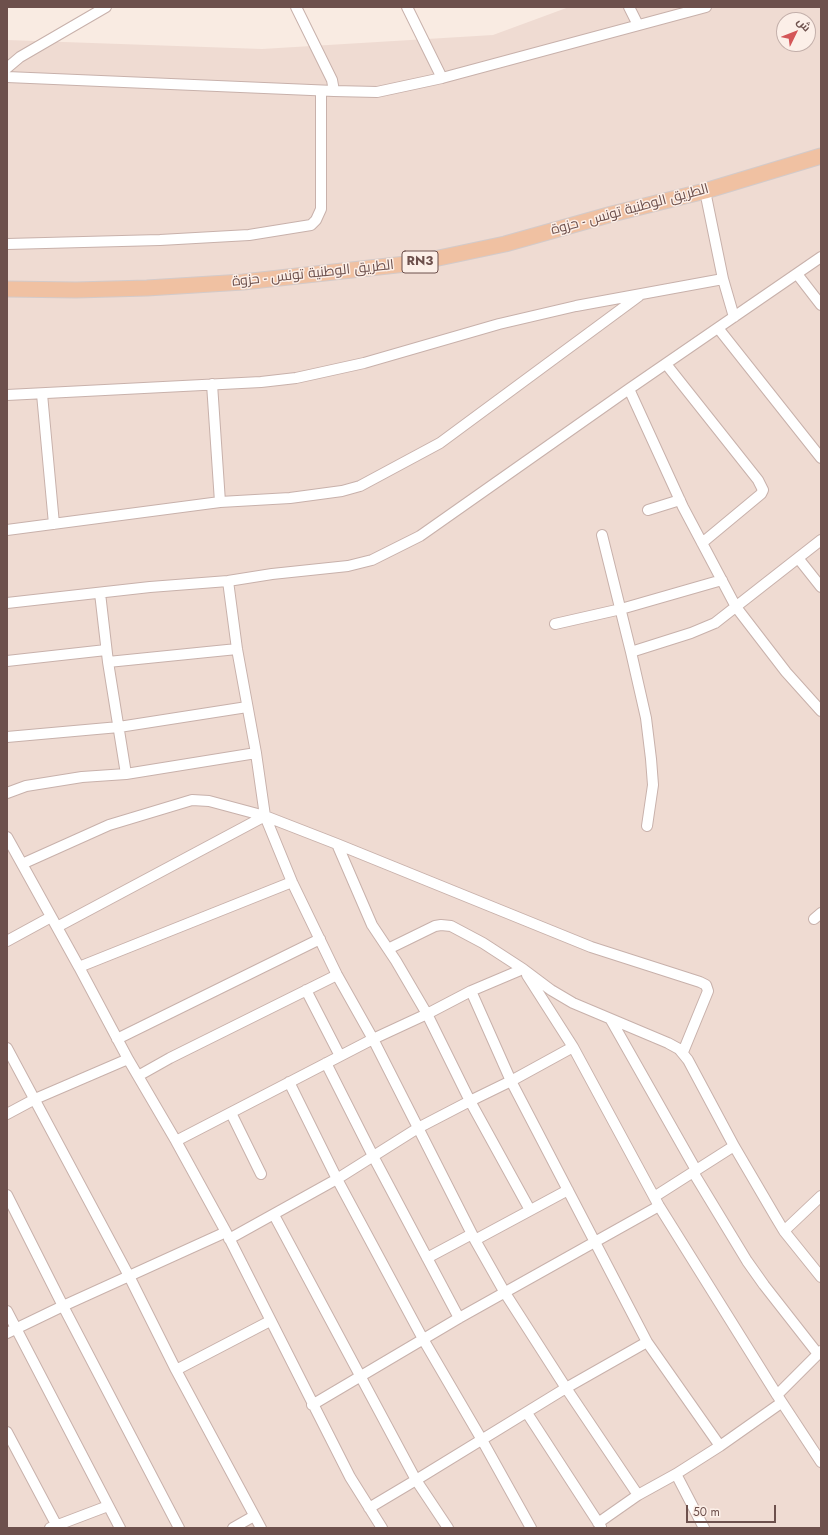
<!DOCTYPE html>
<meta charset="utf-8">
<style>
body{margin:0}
#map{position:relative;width:828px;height:1535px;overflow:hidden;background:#f9ebe2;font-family:Jost,Cairo,sans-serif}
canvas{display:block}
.frame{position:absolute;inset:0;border:8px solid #6d504c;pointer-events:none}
.north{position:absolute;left:776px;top:12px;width:40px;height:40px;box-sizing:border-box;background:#fcefe8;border:1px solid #c3afaa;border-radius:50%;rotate:47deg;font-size:11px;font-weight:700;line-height:16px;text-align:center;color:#6d504c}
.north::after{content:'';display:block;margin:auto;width:14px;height:18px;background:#d45658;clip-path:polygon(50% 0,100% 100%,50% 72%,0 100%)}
.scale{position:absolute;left:686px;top:1505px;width:90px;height:18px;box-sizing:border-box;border:2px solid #6d504c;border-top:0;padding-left:5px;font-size:12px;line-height:14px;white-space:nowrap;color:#6d504c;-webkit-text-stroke:3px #fcefe8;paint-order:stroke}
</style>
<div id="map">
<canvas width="828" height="1535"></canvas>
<div class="frame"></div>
<div class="north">ش</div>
<div class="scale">50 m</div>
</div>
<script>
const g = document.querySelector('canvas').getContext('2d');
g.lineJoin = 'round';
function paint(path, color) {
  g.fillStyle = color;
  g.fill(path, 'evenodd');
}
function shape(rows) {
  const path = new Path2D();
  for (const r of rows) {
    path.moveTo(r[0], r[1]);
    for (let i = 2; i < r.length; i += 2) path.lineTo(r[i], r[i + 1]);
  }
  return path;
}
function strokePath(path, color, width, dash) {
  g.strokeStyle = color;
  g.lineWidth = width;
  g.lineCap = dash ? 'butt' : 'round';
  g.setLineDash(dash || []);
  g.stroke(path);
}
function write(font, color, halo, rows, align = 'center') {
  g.font = font + ' Jost,Cairo,sans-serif';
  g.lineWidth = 3;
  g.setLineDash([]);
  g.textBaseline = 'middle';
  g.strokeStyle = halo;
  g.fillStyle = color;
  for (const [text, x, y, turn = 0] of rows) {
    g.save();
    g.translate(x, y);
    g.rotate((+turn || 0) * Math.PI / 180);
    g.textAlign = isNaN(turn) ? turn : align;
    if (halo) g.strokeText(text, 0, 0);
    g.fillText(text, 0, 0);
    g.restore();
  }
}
paint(shape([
 [569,7,821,7,821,1528,7,1528,7,40,262,49,493,35],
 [784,20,808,20,808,44,784,44]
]), '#efdbd2');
const minor = shape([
 [296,7,332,80,334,91],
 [407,7,442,78],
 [629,7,638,25],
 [7,68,20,57,106,7],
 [7,77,334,91,377,92,442,78,706,7],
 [705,191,723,279],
 [7,244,160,240,249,235,311,225,316,220,321,209,321,91],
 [797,274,821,305],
 [718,328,821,458],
 [666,364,758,480,763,490,761,494,702,543],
 [212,384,220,502],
 [629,389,683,507,736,607,786,672,821,711],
 [42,394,54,524],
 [7,395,261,382,296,378,364,363,499,324,576,306,723,279,734,317],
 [648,510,680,500],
 [7,530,220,502,290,498,342,491,360,486,440,443,639,296],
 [602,535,631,652,646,718,651,759,653,785,647,826],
 [798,558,821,587],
 [228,581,237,649,256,753,265,816,292,882,337,975,373,1039,475,1240,505,1293,566,1388,638,1495],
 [100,593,108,662,126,774],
 [7,603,150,587,228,581,272,574,348,566,372,560,420,536,629,389,821,257],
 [555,624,621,609,722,580],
 [631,652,691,633,715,623,821,540],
 [7,661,106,650],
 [108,662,237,649],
 [7,737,119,727,247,707],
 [7,793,26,786,82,777,126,774,256,753],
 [7,837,22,864,109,825,192,800,209,801,265,816,337,844,591,947,700,982,706,985,708,991,683,1052],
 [337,844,372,925,396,961,427,1014,470,1101,530,1210],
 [22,864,79,967,292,882],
 [814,919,821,913],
 [57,927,265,816],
 [7,941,51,917],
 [388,949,435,926,441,925,451,926,483,943,523,969,551,990,573,1003,668,1043,679,1049,688,1060,734,1146,775,1216,784,1231,821,1277],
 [527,975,573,1047,659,1206,777,1395],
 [306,990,340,1056],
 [471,991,511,1081,647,1342,720,1446],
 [611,1020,696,1170],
 [117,1039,320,939],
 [7,1048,129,1276,176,1370,261,1528],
 [128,1059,176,1141,226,1232,350,1477,382,1528],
 [326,1063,373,1156,459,1318],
 [138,1076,170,1058,337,975],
 [289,1082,337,1179,423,1339,482,1440,531,1528],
 [231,1113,261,1174],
 [7,1114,35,1099,128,1059,79,967],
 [176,1141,373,1039,427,1014,471,991,523,969],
 [693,1172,747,1261,764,1285,818,1354],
 [7,1195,63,1306,7,1333],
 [654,1197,734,1146],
 [274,1215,416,1480,448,1528],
 [784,1231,821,1196],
 [229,1239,337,1179,418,1128,470,1101,511,1081,573,1047],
 [475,1240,568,1190],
 [427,1258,472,1234],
 [7,1311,120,1528],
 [821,1351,777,1395,821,1462],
 [176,1370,270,1321],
 [312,1405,459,1318,659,1206],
 [527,1413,601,1527],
 [7,1432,58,1528],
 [676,1474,704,1528],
 [369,1508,416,1480,566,1388,647,1342],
 [598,1523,638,1495,676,1474,720,1446,781,1403],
 [50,1528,108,1506],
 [179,1528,63,1306,226,1232],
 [233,1528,254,1516]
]);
const primary = shape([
 [7,289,76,290,147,288,243,282,415,263,505,244,612,214,705,191,821,156]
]);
strokePath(minor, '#c8b1ab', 12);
strokePath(primary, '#d3cac9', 17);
strokePath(minor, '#fff', 10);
strokePath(primary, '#f0c1a2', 15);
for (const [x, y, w] of [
 [420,262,36]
]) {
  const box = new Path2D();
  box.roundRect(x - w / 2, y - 11, w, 22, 3);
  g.fillStyle = '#fcefe8';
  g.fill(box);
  strokePath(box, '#6d504c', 1);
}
write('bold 13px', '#6d504c', null, [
 ["RN3",420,262]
]);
write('14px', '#6d504c', '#fcefe8', [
 ["الطريق الوطنية تونس - حزوة",630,210,-15],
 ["الطريق الوطنية تونس - حزوة",313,274,-6]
]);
</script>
